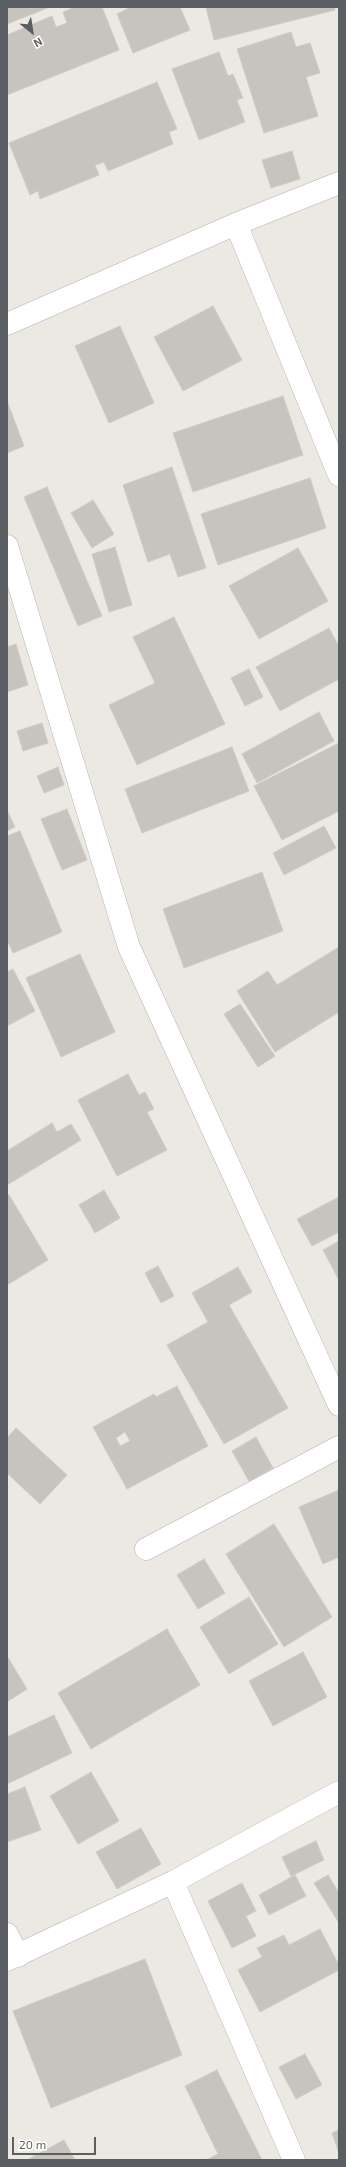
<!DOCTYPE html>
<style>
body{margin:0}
#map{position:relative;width:346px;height:2167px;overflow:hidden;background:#ece9e3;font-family:"Exo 2",sans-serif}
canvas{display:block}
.frame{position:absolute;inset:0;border:8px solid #5b5e62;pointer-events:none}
.north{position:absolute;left:12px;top:12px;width:40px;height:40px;-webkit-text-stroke:3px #fff;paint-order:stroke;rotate:150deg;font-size:11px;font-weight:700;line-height:16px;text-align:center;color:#5b5e62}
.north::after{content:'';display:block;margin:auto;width:14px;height:18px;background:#5b5e62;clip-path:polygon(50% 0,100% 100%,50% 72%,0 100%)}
.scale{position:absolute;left:12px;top:2137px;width:84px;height:18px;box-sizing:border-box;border:2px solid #5b5e62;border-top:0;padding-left:5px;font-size:12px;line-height:14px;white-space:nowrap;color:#5b5e62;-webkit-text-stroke:3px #fff;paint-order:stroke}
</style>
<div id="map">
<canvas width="346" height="2167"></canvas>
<div class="frame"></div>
<div class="north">N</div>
<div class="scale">20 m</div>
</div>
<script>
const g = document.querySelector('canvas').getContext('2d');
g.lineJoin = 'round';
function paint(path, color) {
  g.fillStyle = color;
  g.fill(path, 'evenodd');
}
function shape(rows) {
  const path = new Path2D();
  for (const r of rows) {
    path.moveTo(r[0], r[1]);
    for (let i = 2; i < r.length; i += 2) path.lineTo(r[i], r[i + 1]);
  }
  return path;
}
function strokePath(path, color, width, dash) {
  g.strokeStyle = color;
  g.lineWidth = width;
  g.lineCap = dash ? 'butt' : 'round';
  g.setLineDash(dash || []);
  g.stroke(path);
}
const building = shape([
 [7,7,50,7,7,24,7,7],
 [75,7,102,7,119,50,7,95,7,35,52,16,56,27,67,23,63,12,75,7],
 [131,7,180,7,190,30,133,53,117,14,131,7],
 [206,7,334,7,335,10,214,40,206,7],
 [291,32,296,47,310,43,320,73,306,77,318,116,264,133,237,49,291,32],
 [219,52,228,76,233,74,243,98,237,100,245,122,199,140,172,69,219,52],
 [157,82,177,129,169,132,173,144,108,171,104,162,95,165,99,175,40,199,38,191,30,195,9,143,157,82],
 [292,151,300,179,271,188,262,160,292,151],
 [213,306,242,360,183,391,154,337,213,306],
 [120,326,154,403,109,423,75,346,120,326],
 [283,396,303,455,193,492,173,433,283,396],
 [7,401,24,446,7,453,7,401],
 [172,467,206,568,178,577,170,554,148,562,123,485,172,467],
 [310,478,326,528,218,565,201,514,310,478],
 [47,487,102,616,78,626,24,497,47,487],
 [93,500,114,534,92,548,71,513,93,500],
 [115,547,132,605,109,612,92,554,115,547],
 [298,548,328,601,259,639,229,586,298,548],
 [174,617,225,724,137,765,109,705,155,683,133,637,174,617],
 [329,628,339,647,339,679,280,711,256,667,329,628],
 [16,644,28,685,7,692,7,647,16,644],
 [249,669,263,697,245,706,231,678,249,669],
 [319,712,334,741,257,783,242,754,319,712],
 [42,723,48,743,23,751,17,731,42,723],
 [339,743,339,811,282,840,254,786,339,743],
 [232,747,249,791,142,833,125,789,232,747],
 [58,767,64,785,44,793,37,776,58,767],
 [67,809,87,860,62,870,41,819,67,809],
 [7,810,15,827,7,831,7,810],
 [324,826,336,848,284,875,273,853,324,826],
 [20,831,62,932,13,953,7,940,7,836,20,831],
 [262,872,283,931,184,968,163,909,262,872],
 [339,947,339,1012,275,1052,237,991,268,971,277,985,339,947],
 [80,954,115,1032,61,1057,26,978,80,954],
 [13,969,35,1011,7,1026,7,972,13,969],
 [240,1004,275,1056,258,1067,224,1014,240,1004],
 [128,1074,139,1095,145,1092,154,1109,147,1112,167,1150,117,1176,78,1100,128,1074],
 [52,1123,57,1132,71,1124,81,1140,7,1185,7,1151,52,1123],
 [104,1190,120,1218,95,1233,79,1205,104,1190],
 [9,1195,48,1260,7,1285,7,1197,9,1195],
 [339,1197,339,1232,312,1246,297,1219,339,1197],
 [339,1241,339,1280,323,1250,339,1241],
 [158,1266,174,1296,161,1303,145,1273,158,1266],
 [238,1267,252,1292,229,1305,288,1408,224,1444,167,1345,208,1322,192,1293,238,1267],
 [177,1386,208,1446,127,1489,93,1427,154,1394,156,1397,177,1386],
 [125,1432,130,1441,120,1446,116,1438,125,1432],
 [16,1428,67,1475,40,1504,7,1473,7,1438,16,1428],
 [256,1437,273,1468,249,1481,232,1451,256,1437],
 [339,1490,339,1557,323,1564,299,1507,339,1490],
 [274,1524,332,1617,284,1647,226,1554,274,1524],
 [204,1559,225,1593,198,1609,177,1575,204,1559],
 [249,1597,278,1644,229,1674,200,1627,249,1597],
 [167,1629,200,1685,91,1749,58,1693,167,1629],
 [303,1652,327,1697,273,1726,249,1681,303,1652],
 [7,1656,27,1689,7,1702,7,1656],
 [54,1715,72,1753,7,1784,7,1737,54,1715],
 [91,1772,119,1821,78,1844,50,1796,91,1772],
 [25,1787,41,1830,7,1842,7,1794,25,1787],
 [141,1828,161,1864,117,1889,96,1852,141,1828],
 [316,1841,324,1860,291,1876,282,1857,316,1841],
 [295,1875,306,1896,269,1915,259,1895,295,1875],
 [328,1875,339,1893,339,1923,314,1883,328,1875],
 [242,1883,256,1911,246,1916,256,1936,232,1948,208,1901,242,1883],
 [320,1929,339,1965,339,1970,260,2012,238,1970,262,1957,257,1948,284,1935,289,1945,320,1929],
 [145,1959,182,2055,51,2108,13,2011,145,1959],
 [305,2054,322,2085,296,2099,279,2067,305,2054],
 [217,2070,262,2160,206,2160,218,2154,185,2086,217,2070],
 [339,2130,339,2153,332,2133,339,2130],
 [64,2140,75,2160,27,2160,64,2140]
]);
paint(building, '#c7c4c0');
strokePath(building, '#d0cbc2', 1);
const minor = shape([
 [236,224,339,475],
 [7,324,236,224,339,183],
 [7,546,129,947,339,1405],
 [146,1549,339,1447],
 [173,1882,294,2160],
 [7,1934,18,1956],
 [7,1960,173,1882,339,1792]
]);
strokePath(minor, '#b0b3b7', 23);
strokePath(minor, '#fff', 22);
</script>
